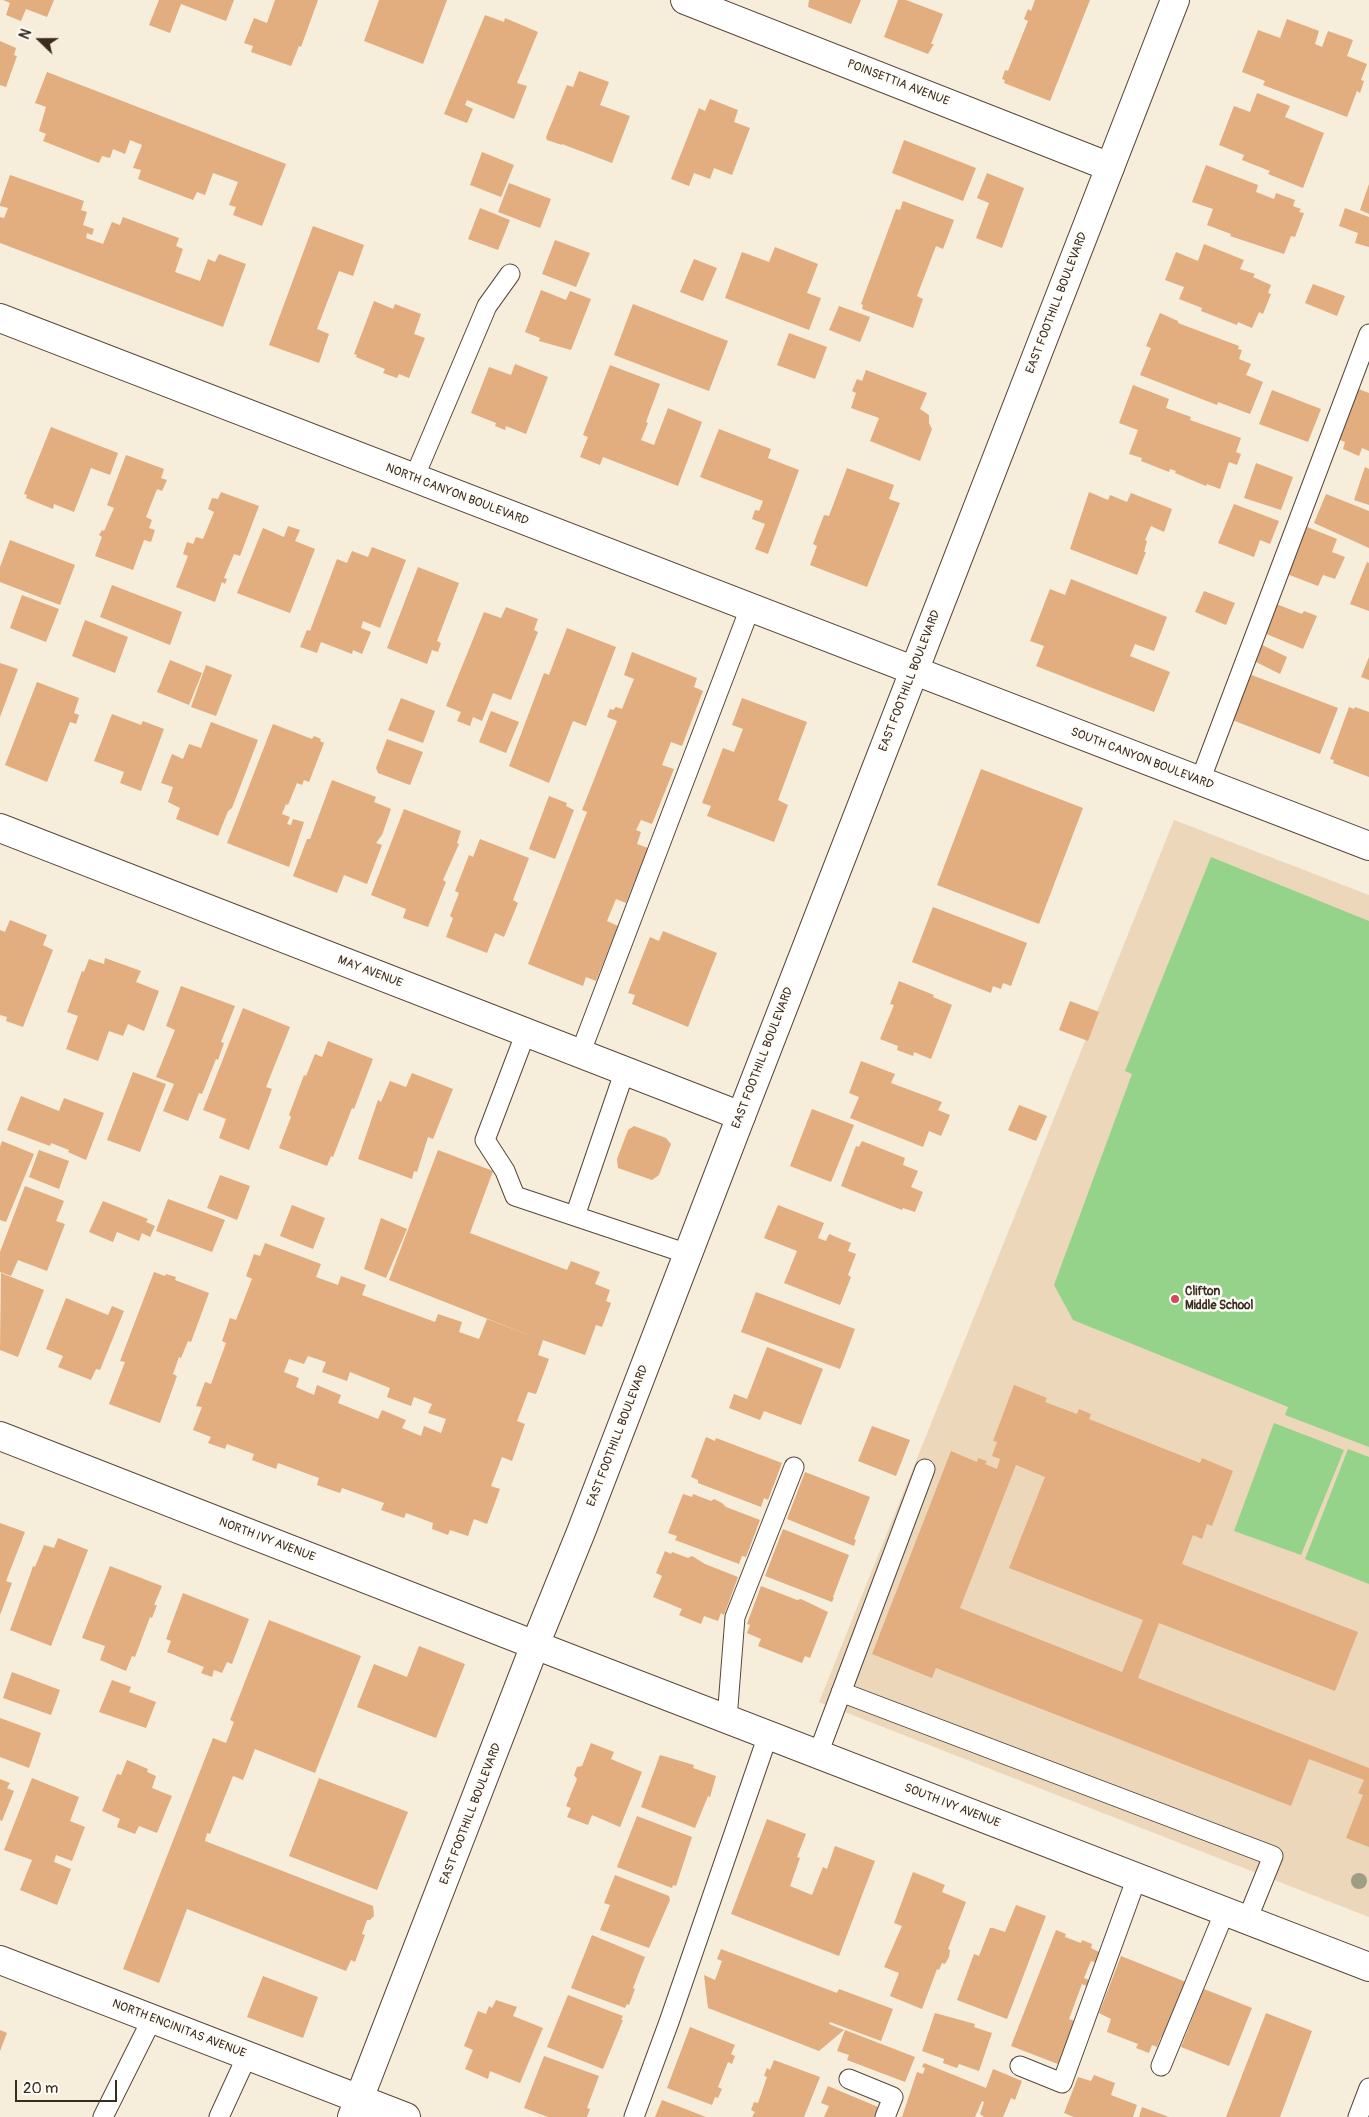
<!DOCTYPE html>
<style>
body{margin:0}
#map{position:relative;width:1369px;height:2117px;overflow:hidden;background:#f7eddb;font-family:Pangolin,sans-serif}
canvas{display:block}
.north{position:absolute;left:15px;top:15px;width:50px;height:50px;-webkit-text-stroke:4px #fdfcf7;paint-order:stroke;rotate:292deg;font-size:14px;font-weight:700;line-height:20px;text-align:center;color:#3b2a1e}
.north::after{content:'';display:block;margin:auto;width:18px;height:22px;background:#3b2a1e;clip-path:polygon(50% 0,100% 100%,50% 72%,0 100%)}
.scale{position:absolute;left:15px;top:2080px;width:102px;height:22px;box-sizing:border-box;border:2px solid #3b2a1e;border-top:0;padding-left:6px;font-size:15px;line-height:18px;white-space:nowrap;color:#3b2a1e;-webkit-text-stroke:4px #fdfcf7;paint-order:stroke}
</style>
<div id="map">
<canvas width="1369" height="2117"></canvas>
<div class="north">N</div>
<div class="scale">20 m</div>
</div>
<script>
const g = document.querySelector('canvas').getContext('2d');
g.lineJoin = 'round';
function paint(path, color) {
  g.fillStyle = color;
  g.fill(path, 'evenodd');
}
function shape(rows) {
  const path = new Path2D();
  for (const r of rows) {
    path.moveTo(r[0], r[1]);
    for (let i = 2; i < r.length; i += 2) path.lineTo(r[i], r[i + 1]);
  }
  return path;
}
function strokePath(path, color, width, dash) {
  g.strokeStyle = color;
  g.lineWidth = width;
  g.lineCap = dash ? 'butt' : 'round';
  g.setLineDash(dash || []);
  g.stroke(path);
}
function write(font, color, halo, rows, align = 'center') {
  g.font = font + ' Pangolin,sans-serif';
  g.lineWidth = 5;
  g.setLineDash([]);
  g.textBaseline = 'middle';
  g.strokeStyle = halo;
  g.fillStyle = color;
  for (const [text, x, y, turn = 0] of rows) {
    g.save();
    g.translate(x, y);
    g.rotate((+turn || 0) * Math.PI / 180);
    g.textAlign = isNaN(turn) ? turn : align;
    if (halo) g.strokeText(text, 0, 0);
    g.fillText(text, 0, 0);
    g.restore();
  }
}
paint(shape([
 [1174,820,1369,895,1369,1917,819,1702]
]), '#edd7bb');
paint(shape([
 [1211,857,1369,921,1369,1447,1285,1415,1288,1407,1073,1320,1054,1285,1132,1074,1125,1071],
 [1274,1423,1344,1450,1301,1555,1234,1531],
 [1348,1449,1369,1457,1369,1584,1305,1559]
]), '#94d389');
paint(shape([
 [3,0,54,0,47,17,26,9,21,21,6,15,10,3],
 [159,0,234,0,226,21,181,4,170,33,149,25],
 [275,0,318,0,301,47,299,46,291,66,251,52,253,46,244,43,254,18,267,23],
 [379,0,447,0,423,64,364,41],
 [809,0,861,0,851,24,808,7],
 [898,0,906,0,943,14,931,44,934,44,928,54,884,37],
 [1035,0,1090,0,1050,101,1004,83,1005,80,1002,79,1005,70,1008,71,1028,21,1024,19,1028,9,1031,11],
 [485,15,504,22,505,18,538,32,517,83,527,86,514,119,467,100,465,105,473,109,467,123,444,114],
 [1287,19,1319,31,1315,44,1322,47,1328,31,1353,40,1347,56,1367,64,1361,80,1364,81,1360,93,1357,91,1347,117,1263,85,1265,81,1242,72,1258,30,1280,38],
 [0,41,16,48,14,55,17,56,6,87,0,85],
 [579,71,609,82,600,105,630,116,612,163,562,144,562,145,547,140,546,137,567,85,573,87],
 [47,72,286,164,262,226,233,215,236,207,229,205,238,182,213,173,205,195,197,192,193,200,138,179,141,170,133,168,142,145,130,140,125,154,113,149,110,158,102,156,99,163,43,141,46,134,39,131,46,107,35,103],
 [1257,93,1290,106,1285,117,1324,133,1303,188,1268,174,1270,171,1242,160,1244,155,1219,145,1234,106,1250,112],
 [710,99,738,110,734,122,750,128,732,175,714,168,710,179,694,173,689,186,671,179,699,108,705,111],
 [904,140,976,168,963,201,892,173],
 [482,152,514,165,501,197,470,185],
 [1206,165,1258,185,1256,192,1274,199,1276,193,1295,200,1293,206,1301,209,1299,212,1304,213,1295,237,1291,236,1284,254,1230,236,1231,234,1207,225,1213,209,1192,202],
 [987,173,1024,188,1002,248,976,238,989,203,977,198],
 [10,175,84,201,81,210,87,212,83,225,94,229,92,235,87,233,86,238,103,244,112,222,120,225,123,217,179,238,176,246,183,249,175,272,200,281,208,259,215,262,219,254,246,264,223,327,0,243,0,217,4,218,8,208,0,206,0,204],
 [509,183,551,199,540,228,498,212],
 [1369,184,1369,214,1360,210],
 [903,201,954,220,943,249,936,246,917,296,923,299,913,328,862,309,863,305,861,304,896,209,900,210],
 [480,208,510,220,498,250,468,239],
 [1345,208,1369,217,1369,247,1355,243,1358,233,1339,226],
 [313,226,364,245,353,276,339,271,317,329,329,334,319,363,269,345],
 [555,240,590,253,576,287,542,274],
 [1204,244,1244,260,1240,269,1255,274,1253,277,1271,285,1268,293,1271,294,1263,314,1259,312,1252,328,1238,322,1237,325,1201,311,1202,308,1179,299,1184,287,1165,280,1176,252,1198,261],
 [775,247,818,264,807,293,821,298,809,330,725,298,742,252,769,262],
 [694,259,717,268,703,301,680,292],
 [1313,284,1345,296,1337,316,1305,303],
 [541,290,566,300,570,291,591,299,571,350,539,341,540,338,525,332],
 [374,301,393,309,395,304,421,314,414,334,425,338,409,378,399,374,397,378,383,373,385,369,356,357,357,355,354,354],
 [633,304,728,341,709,391,614,355],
 [839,306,870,317,860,342,829,330],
 [1160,313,1178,321,1178,323,1239,346,1238,349,1242,350,1239,359,1251,364,1246,375,1263,382,1250,414,1218,402,1217,405,1140,375,1151,348,1146,346],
 [789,333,827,347,815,379,777,365],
 [515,364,548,377,526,434,506,426,505,430,495,426,496,423,471,413,489,367,511,375],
 [610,365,660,384,646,422,648,423,641,440,654,445,668,408,702,422,678,486,603,457,600,465,580,457,588,437,583,435],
 [866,370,927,393,920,409,929,415,929,423,932,429,920,461,870,441,879,418,851,408,856,393,852,391,857,379,862,381],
 [1133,385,1169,399,1166,408,1191,417,1190,420,1241,438,1236,452,1241,454,1237,465,1229,462,1220,489,1207,484,1206,486,1175,473,1176,471,1170,469,1169,472,1141,461,1142,458,1129,454,1138,430,1119,423],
 [1356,388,1369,393,1369,451,1362,448,1359,456,1343,449,1345,442,1332,437],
 [1272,390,1321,409,1308,442,1259,424],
 [51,427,118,453,110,475,91,468,74,512,54,504,53,509,26,498,27,495,24,494],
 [719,429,771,449,768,458,799,470,768,554,755,549,765,524,752,519,755,510,759,511,763,501,700,477],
 [126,455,164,469,161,478,167,480,162,491,157,489,146,517,152,520,149,528,155,530,151,542,144,540,133,570,95,556,102,537,99,535,102,530,104,531,114,508,107,505],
 [1256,463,1293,477,1281,510,1244,498],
 [1365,467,1369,469,1369,505,1354,500],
 [847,468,894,485,889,499,900,503,867,587,810,565,817,546,813,544,824,515,829,516],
 [221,492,259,506,240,556,234,554,224,578,227,579,225,584,222,582,215,602,176,587,188,556,183,554,187,542,193,544,196,537,203,539,214,512,208,509,212,498,218,499],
 [1089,492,1108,500,1110,495,1127,502,1131,493,1172,509,1164,532,1151,526,1145,540,1147,541,1144,552,1146,552,1137,575,1070,549],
 [1326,494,1369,511,1369,548,1314,523],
 [1234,504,1279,521,1270,544,1260,540,1254,557,1218,543],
 [288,526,300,530,295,541,315,549,290,613,237,593,263,528,284,537],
 [1305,526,1337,539,1332,552,1345,557,1335,579,1323,575,1318,586,1287,574],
 [10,540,75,565,60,605,0,582,0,567],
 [372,547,406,560,380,628,363,621,361,628,371,632,362,654,353,650,352,654,321,642,317,653,300,647,307,630,310,631,337,559,347,563,352,551,368,557],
 [1367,562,1369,563,1369,611,1350,604],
 [418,567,459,583,437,641,441,643,438,652,432,650,427,664,387,648],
 [1071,579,1167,617,1154,651,1135,644,1130,656,1170,672,1154,712,1036,666,1044,646,1030,641,1050,589,1065,595],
 [112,585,182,612,170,645,100,617],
 [1204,591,1235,603,1226,625,1195,612],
 [22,595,59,609,46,642,10,628],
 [1271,602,1302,614,1304,611,1317,616,1303,649,1259,631],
 [506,607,538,619,534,630,538,632,511,700,493,693,482,721,473,717,470,726,457,721,461,712,446,706,484,612,501,618],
 [85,620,128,637,115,673,72,656],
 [567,628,616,647,586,726,573,721,549,783,509,766,544,673,549,675],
 [1258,643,1287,657,1280,674,1250,659],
 [632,652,697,678,694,687,703,691,682,746,671,742,662,765,674,769,652,824,641,820,636,830,641,832,637,844,648,848,626,903,616,899,607,921,618,926,596,981,586,977,583,986,528,964,587,812,582,810,617,721,607,717,610,709,613,710,616,707,622,709,634,679,624,675],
 [1369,657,1369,680,1361,677],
 [170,660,202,673,189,705,157,692],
 [0,663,18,669,0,717],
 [206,665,232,675,216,716,191,707],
 [1244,672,1338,708,1320,754,1227,718],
 [37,682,79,698,74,713,79,715,76,724,70,722,47,782,5,765],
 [401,698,435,711,423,743,388,730],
 [742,698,807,722,778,800,788,805,774,842,707,816,711,806,702,803,723,748,734,752,743,729,732,725],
 [1349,707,1354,709,1355,707,1369,712,1369,777,1333,763,1334,760,1330,759],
 [491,711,519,722,506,753,479,742],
 [112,714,141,725,143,721,164,729,141,791,120,783,124,772,94,761],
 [211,722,258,740,232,808,228,811,218,836,176,819,180,808,168,802,173,787,161,783,172,754,183,759,189,744,201,748],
 [273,724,312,739,314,736,321,739,320,741,324,743,309,782,304,780,302,785,297,783,288,805,286,804,282,814,290,817,287,824,291,825,293,819,304,822,289,867,227,843],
 [387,739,423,752,410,785,378,773,376,768],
 [981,769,1083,808,1039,924,937,885],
 [332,780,376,797,374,802,391,809,382,835,376,843,382,845,367,884,344,875,337,893,293,876,307,839,310,839],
 [549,796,567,803,566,806,574,810,555,859,529,849],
 [404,809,461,831,457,843,459,844,443,880,446,882,428,927,403,918,406,909,371,895],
 [480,839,529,858,513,900,518,903,504,937,495,933,487,953,446,937,453,918,450,916,459,893,455,891,469,855,473,857],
 [933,907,1027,943,1011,986,1003,983,1001,989,993,986,991,993,912,962],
 [10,920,47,935,43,945,53,950,23,1027,6,1021,7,1017,0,1015,0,930,5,932],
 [663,931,717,953,688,1027,632,1004,635,995,628,993,650,937,659,941],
 [105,958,141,971,136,982,159,991,144,1031,128,1024,123,1036,109,1031,98,1061,66,1049,78,1016,67,1012,82,971,84,972,89,959,104,964],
 [899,981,934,995,933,997,952,1005,931,1059,914,1052,913,1056,897,1050,898,1046,880,1039,894,1005,890,1004],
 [181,986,235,1006,221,1042,224,1043,218,1060,216,1059,202,1094,199,1093,188,1121,163,1111,174,1084,156,1077,175,1030,166,1026],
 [1070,1001,1099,1012,1088,1041,1059,1030],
 [243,1008,290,1027,266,1087,272,1089,249,1150,219,1138,226,1119,203,1110],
 [328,1041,373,1059,354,1109,352,1108,333,1157,331,1156,327,1166,279,1148,291,1117,289,1115,304,1075,306,1076,315,1054,322,1057],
 [861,1061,895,1074,891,1083,942,1102,938,1110,950,1115,941,1136,929,1131,923,1147,850,1118,859,1097,849,1093],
 [133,1072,166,1084,140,1152,107,1140],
 [412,1073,453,1089,433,1139,428,1137,417,1172,414,1171,412,1179,358,1159,378,1100,381,1102,390,1081,406,1087],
 [21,1096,59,1111,64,1098,104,1113,86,1160,68,1152,69,1150,51,1143,50,1146,7,1130],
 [1019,1105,1047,1116,1036,1141,1008,1130],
 [812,1109,854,1125,831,1182,790,1166],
 [634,1126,666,1138,671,1144,659,1175,652,1180,618,1168,617,1159,628,1130],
 [2,1141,34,1154,6,1222,0,1220,0,1147],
 [862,1141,905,1158,903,1165,918,1171,911,1187,923,1192,915,1212,903,1208,902,1210,841,1186,856,1146,859,1147],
 [39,1150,69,1161,59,1189,29,1177],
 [438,1150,493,1171,470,1233,567,1270,571,1261,600,1272,595,1284,610,1290,606,1301,611,1303,602,1327,596,1325,585,1355,543,1340,538,1355,549,1359,536,1394,528,1392,517,1421,525,1424,512,1461,502,1457,491,1486,500,1489,487,1524,474,1519,468,1536,450,1530,448,1535,432,1529,433,1523,406,1513,404,1518,381,1510,384,1503,342,1488,340,1493,317,1485,319,1478,278,1463,276,1469,252,1460,254,1454,227,1444,225,1449,208,1443,211,1437,193,1430,202,1407,196,1406,205,1382,211,1384,226,1343,222,1341,230,1318,236,1320,252,1279,246,1276,254,1254,260,1256,265,1243,321,1264,316,1277,338,1285,341,1276,366,1285,362,1295,435,1322,438,1314,462,1322,459,1332,479,1339,487,1319,539,1339,389,1280],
 [308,1356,326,1362,322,1372,347,1381,350,1372,390,1388,387,1397,411,1406,414,1397,432,1404,428,1413,446,1419,441,1433,424,1426,421,1436,402,1428,406,1420,382,1410,378,1419,338,1403,341,1395,317,1385,314,1395,296,1387,299,1378,284,1372,289,1359,304,1364],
 [220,1175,250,1186,237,1220,207,1208],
 [25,1186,64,1201,56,1221,65,1224,47,1271,18,1260,11,1276,0,1272,0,1252],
 [168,1199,225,1220,212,1252,156,1231],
 [103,1201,148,1219,146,1222,155,1226,150,1237,142,1233,139,1241,117,1232,113,1242,89,1232],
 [292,1205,325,1218,313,1249,280,1236],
 [778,1205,824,1223,818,1238,826,1241,829,1234,851,1243,848,1251,856,1254,848,1275,851,1277,840,1305,784,1283,797,1251,764,1238],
 [381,1218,407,1229,386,1278,364,1269],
 [154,1272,165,1276,166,1274,176,1277,175,1280,209,1293,191,1342,188,1341,181,1358,179,1357,173,1374,177,1376,160,1423,109,1404,125,1362,120,1361],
 [1,1273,44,1290,18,1357,0,1350],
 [756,1292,855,1329,840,1369,741,1332],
 [66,1298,108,1315,112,1306,124,1311,100,1370,96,1369,91,1380,58,1367,63,1356,46,1349],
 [767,1347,823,1369,801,1425,764,1411,760,1420,729,1408,734,1394,747,1399],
 [1014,1385,1047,1398,1045,1402,1077,1414,1079,1409,1091,1414,1089,1419,1200,1463,1202,1458,1233,1471,1212,1526,1207,1524,1202,1539,1193,1535,1182,1564,1358,1632,1335,1691,1159,1623,1138,1678,1369,1768,1369,1847,1346,1838,1363,1795,1358,1793,1364,1780,1309,1759,1291,1806,936,1668,932,1678,872,1654,951,1451,977,1462,978,1458,987,1461,985,1464,997,1469,1000,1459,992,1456,997,1442,993,1441],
 [1016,1465,1045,1477,1009,1568,1143,1620,1122,1672,960,1608],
 [872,1426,910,1440,896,1476,858,1461],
 [706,1437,715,1441,716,1438,782,1463,768,1500,764,1498,761,1507,698,1483,698,1480,691,1477],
 [805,1472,870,1497,854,1539,856,1540,854,1546,787,1519],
 [683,1494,692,1497,693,1494,711,1501,714,1499,722,1503,726,1507,760,1520,746,1557,742,1556,739,1564,675,1540,677,1536,668,1533],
 [0,1523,25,1532,6,1581,12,1583,0,1615],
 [783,1529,849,1555,833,1597,834,1598,832,1602,765,1576],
 [58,1538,88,1550,51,1646,10,1630,30,1575,33,1566,35,1567,44,1545,54,1548],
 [665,1551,671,1554,672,1552,688,1558,692,1556,705,1564,738,1577,724,1615,721,1613,718,1621,704,1616,701,1624,679,1615,682,1609,653,1597,662,1576,656,1573],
 [110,1566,162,1586,154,1605,157,1605,152,1618,150,1617,135,1657,132,1656,126,1671,100,1660,105,1646,82,1638],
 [761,1586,797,1600,801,1599,828,1612,810,1658,805,1656,802,1663,758,1646,761,1639,747,1633,750,1625,747,1624],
 [183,1593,249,1619,232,1664,227,1662,222,1673,214,1670,212,1677,201,1673,204,1667,167,1652,171,1641,166,1639],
 [269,1620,361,1656,315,1773,255,1749,243,1780,233,1776,210,1834,207,1833,205,1841,373,1906,374,1916,370,1920,367,1920,362,1934,365,1935,355,1962,351,1960,346,1971,187,1909,159,1983,123,1969,213,1738,226,1743,234,1722,230,1720],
 [419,1646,465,1664,436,1738,357,1707,374,1664,407,1677],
 [12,1672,60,1690,51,1715,3,1698],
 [112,1680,131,1687,129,1692,156,1702,146,1728,99,1712],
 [0,1718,41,1733,29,1768,0,1757],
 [591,1743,614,1752,611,1759,642,1772,620,1827,592,1815,588,1825,567,1817,571,1808,566,1806,577,1779,574,1775,577,1767,582,1766],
 [660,1755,694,1765,693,1768,716,1776,710,1797,708,1796,695,1828,641,1807],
 [127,1760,148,1769,147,1772,156,1776,152,1788,172,1796,157,1833,139,1826,135,1834,117,1827,120,1819,102,1811,117,1774,121,1775],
 [32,1778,79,1797,70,1821,85,1827,72,1861,56,1855,54,1862,71,1869,57,1905,20,1890,32,1860,4,1850],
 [319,1778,408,1812,377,1890,289,1856],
 [0,1779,10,1783,7,1788,14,1791,2,1821,0,1820],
 [637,1816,692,1837,676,1886,673,1885,672,1888,617,1867],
 [767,1819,806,1834,797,1857,800,1858,790,1886,812,1895,823,1867,827,1869,835,1846,875,1861,839,1956,731,1914],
 [913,1872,945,1885,942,1892,966,1902,948,1949,950,1950,949,1957,945,1964,942,1963,939,1970,937,1969,922,2009,890,1996,899,1973,884,1967,902,1926,894,1923],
 [615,1875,669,1896,670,1900,649,1948,600,1930,610,1905,604,1903],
 [1016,1905,1046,1916,1007,2019,957,2000,974,1954,979,1956,990,1928,993,1928,1005,1932],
 [1056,1930,1066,1934,1065,1937,1081,1943,1082,1940,1092,1944,1091,1948,1101,1953,1098,1963,1091,1961,1084,1978,1092,1981,1089,1987,1082,1984,1069,2019,1080,2023,1063,2066,1011,2046],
 [592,1935,645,1957,633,1988,635,1989,629,2005,627,2004,625,2008,571,1988],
 [721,1949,837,1993,839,1989,893,2009,881,2041,830,2022,829,2024,844,2030,819,2051,708,2008,704,1975,715,1980,722,1961,717,1959],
 [1121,1956,1186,1982,1164,2038,1161,2037,1157,2047,1152,2045,1149,2053,1136,2048,1138,2044,1107,2032,1111,2019,1099,2013],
 [263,1976,318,1997,303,2038,247,2017],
 [1204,1989,1252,2008,1229,2066,1181,2047],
 [568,1995,623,2016,621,2020,623,2020,603,2069,547,2047],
 [496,2000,517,2007,513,2016,543,2028,520,2083,490,2071,488,2079,465,2069,473,2050,464,2046,478,2011,486,2014,489,2006,492,2008],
 [935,2013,975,2024,974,2027,992,2033,979,2071,959,2064,957,2068,943,2063,944,2059,922,2051],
 [1266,2013,1312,2031,1280,2117,1226,2117],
 [690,2027,735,2045,731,2054,735,2056,732,2064,728,2062,718,2087,722,2089,718,2098,715,2097,712,2105,667,2088],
 [0,2030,7,2033,0,2051],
 [845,2030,915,2057,905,2082,847,2060,849,2055,837,2051],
 [544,2056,599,2076,587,2108,590,2109,587,2117,548,2117,524,2108],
 [774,2060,820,2077,804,2117,752,2117,755,2112,751,2110,754,2102,758,2103,767,2077,764,2076,767,2068,770,2070],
 [924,2063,986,2088,993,2069,1022,2081,1015,2100,1011,2098,1003,2117,984,2117,980,2114,984,2102,982,2101,975,2117,902,2117,917,2072,923,2074,925,2068,922,2067],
 [1094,2075,1115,2083,1111,2095,1137,2105,1133,2117,1074,2117,1064,2113,1078,2077,1091,2081],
 [828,2086,878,2107,874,2117,824,2117,829,2106,821,2103],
 [662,2100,706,2117,655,2117],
 [1142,2107,1169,2117,1139,2117]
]), '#e2ad7f');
const service = shape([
 [414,478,487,306,510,274],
 [1200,781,1369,334],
 [526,1032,485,1140,505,1171,515,1196,688,1254],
 [580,1054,750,608],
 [575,1216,625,1070],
 [841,1692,1273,1856,1247,1920],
 [727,1719,735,1617,794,1467],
 [818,1754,925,1469],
 [1020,2066,1062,2083,1137,1877],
 [1161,2066,1225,1911],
 [849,2079,893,2097,885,2117],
 [103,2117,152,2019],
 [219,2117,247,2056],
 [634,2117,669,2022,768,1735],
 [1358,2117,1369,2088]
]);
const minor = shape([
 [685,0,1110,167],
 [0,318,1369,846],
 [0,828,741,1116],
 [0,1436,535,1645,1369,1967],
 [0,1960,406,2117]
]);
const secondary = shape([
 [352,2117,535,1645,581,1532,741,1116,1175,0]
]);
strokePath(service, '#57473a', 21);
strokePath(minor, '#57473a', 30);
strokePath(secondary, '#57473a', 30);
strokePath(service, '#fff', 19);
strokePath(minor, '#fff', 28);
strokePath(secondary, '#fff', 28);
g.fillStyle = '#9e9e85';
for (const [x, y] of [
 [1359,1881]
]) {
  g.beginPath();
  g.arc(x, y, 8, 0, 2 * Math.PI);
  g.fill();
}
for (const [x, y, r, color] of [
 [1175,1299,5,"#d1495b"]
]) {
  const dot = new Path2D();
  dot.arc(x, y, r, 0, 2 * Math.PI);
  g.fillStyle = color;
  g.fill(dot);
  strokePath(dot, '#fdfcf7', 2);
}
write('12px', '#3b2a1e', '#fdfcf7', [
 ["POINSETTIA AVENUE",898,83,21],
 ["EAST FOOTHILL BOULEVARD",1057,303,-69],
 ["NORTH CANYON BOULEVARD",457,495,21],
 ["EAST FOOTHILL BOULEVARD",910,681,-69],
 ["SOUTH CANYON BOULEVARD",1142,759,21],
 ["MAY AVENUE",370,972,21],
 ["EAST FOOTHILL BOULEVARD",763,1058,-69],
 ["EAST FOOTHILL BOULEVARD",618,1436,-69],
 ["NORTH IVY AVENUE",267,1540,21],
 ["SOUTH IVY AVENUE",952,1806,21],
 ["EAST FOOTHILL BOULEVARD",471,1814,-69],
 ["NORTH ENCINITAS AVENUE",179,2029,21]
]);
write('bold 12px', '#3b2a1e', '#fdfcf7', [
 ["Clifton",1185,1292],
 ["Middle School",1185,1306]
], 'left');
</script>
